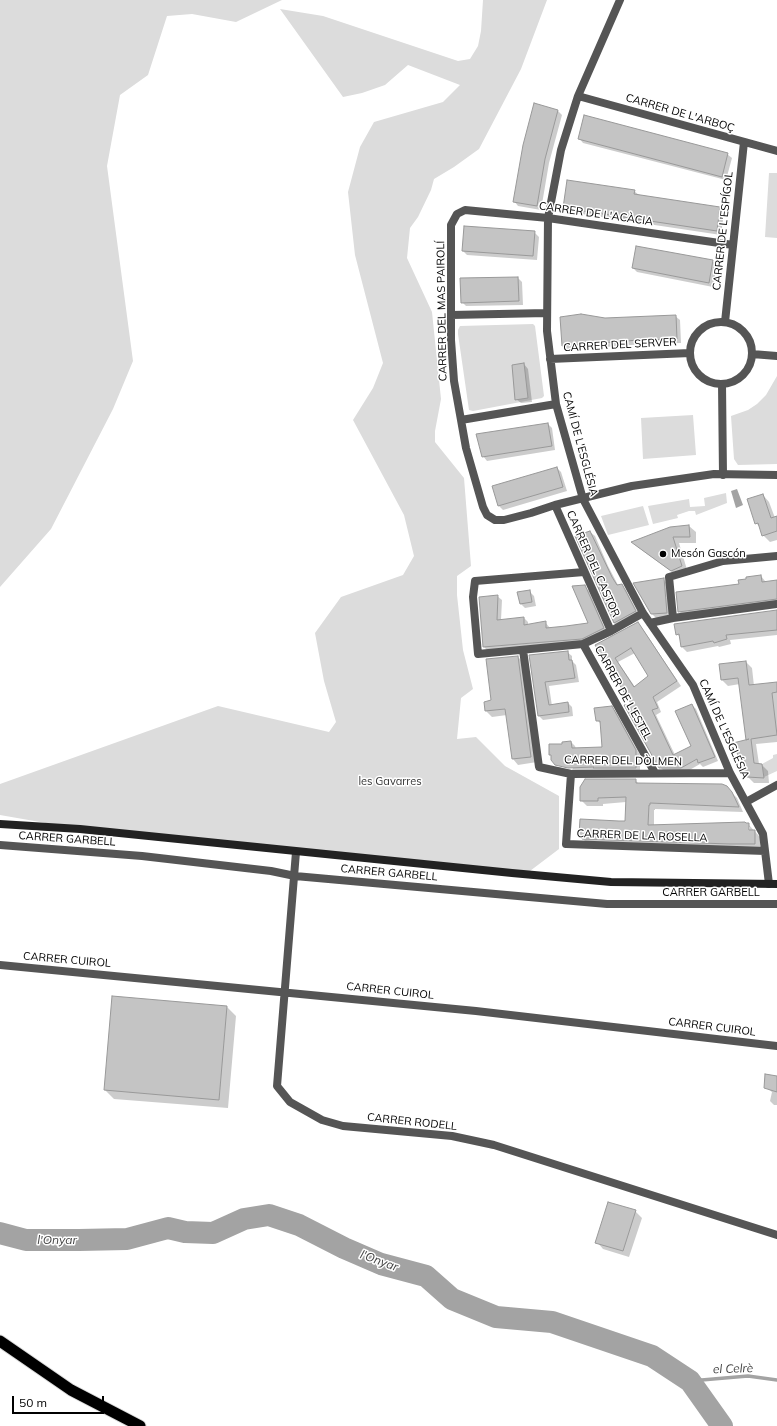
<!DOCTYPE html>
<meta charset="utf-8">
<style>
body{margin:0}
#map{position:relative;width:777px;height:1426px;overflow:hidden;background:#fff;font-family:Mulish,sans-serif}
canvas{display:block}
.scale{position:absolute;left:12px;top:1396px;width:92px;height:18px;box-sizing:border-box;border:2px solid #000;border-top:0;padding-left:5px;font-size:12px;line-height:14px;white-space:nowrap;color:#000;-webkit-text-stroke:3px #fff;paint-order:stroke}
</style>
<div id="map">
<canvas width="777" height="1426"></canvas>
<div class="scale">50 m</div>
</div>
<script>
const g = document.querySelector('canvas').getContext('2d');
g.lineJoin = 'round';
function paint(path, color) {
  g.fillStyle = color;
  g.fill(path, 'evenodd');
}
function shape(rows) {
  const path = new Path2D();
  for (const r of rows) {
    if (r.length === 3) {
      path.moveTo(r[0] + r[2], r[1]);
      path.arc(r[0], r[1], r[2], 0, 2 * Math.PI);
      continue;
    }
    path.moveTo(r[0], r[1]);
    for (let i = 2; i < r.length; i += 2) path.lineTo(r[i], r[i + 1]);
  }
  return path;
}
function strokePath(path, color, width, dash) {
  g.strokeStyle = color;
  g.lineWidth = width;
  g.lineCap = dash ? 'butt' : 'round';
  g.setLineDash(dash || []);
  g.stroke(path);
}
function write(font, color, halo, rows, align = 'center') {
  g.font = font + ' Mulish,sans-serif';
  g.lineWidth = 3;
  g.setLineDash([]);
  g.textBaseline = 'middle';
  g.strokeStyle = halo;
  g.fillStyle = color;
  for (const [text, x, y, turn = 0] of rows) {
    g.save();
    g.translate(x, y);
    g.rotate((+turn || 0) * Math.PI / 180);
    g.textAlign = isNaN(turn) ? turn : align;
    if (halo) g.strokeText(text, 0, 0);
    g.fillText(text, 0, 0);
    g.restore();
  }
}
paint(shape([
 [0,0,282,0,236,22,192,14,167,16,148,75,120,95,107,166,133,361,113,409,51,529,0,587],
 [483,0,547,0,521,69,479,149,454,167,434,179,431,190,418,217,410,228,407,258,432,312,441,399,435,431,435,442,464,478,471,566,457,576,457,595,463,650,473,689,461,698,457,739,476,737,505,766,559,796,559,849,526,874,80,829,0,815,0,784,218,706,329,732,336,722,324,681,315,633,341,597,403,575,414,556,404,515,353,420,373,388,383,363,355,255,348,192,360,147,374,122,443,102,460,85,408,65,385,85,362,93,343,97,280,9,323,16,458,61,470,59,478,46,481,31],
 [769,173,777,173,777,238,765,237],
 [533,324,535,326,544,396,542,398,473,411,469,410,458,334,458,330,460,326],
 [777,376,777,464,738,465,734,459,731,416,748,410,757,404,766,395],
 [693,415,696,455,643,459,641,418],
 [726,493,727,503,696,515,695,511,689,511,677,515,678,518,653,524,648,506,689,499,690,507,705,506,704,498],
 [643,506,649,525,608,535,601,516],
 [777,754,777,771,764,777,762,764,773,758,773,755]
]), '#dcdcdc');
paint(shape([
 [737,489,743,505,736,508,731,491]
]), '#a3a3a3');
paint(shape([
 [535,104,558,111,562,115,549,163,541,210,518,206,514,201],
 [579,138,727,154,732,158,726,180,583,143],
 [634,191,639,195,720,208,724,212,721,235,568,212,564,208],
 [534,232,539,237,537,260,467,255,463,251],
 [712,261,717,265,713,287,637,272,633,268],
 [518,278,522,282,523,305,466,306,462,302],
 [675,316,680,320,681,343,644,344,567,350,563,346,604,319],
 [524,364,528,369,532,402,521,403,516,399],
 [548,424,552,428,555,450,487,461,483,456],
 [557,468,561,472,567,491,503,510,499,506],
 [763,495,769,502,775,518,777,517,777,540,770,542,763,535,761,528,756,523],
 [689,526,696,532,696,543,679,543,688,573,679,577,639,548,632,542,670,528],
 [590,532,595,536,608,566,618,585,621,585,626,590,639,615,619,627,614,623],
 [761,576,765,581,766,583,777,581,777,603,683,616,679,611],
 [663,579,668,584,671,617,656,618,652,614],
 [584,586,589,591,607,633,586,642,488,651,484,647,497,596,502,600,501,620,524,618,528,622,528,625,545,622,550,628,589,624],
 [529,591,534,596,536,606,525,608,520,603],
 [777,611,777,635,730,640,731,644,719,647,718,646,687,652,682,647,681,638,677,634],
 [638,623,642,628,681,686,657,702,661,712,656,715,675,755,692,747,692,705,696,709,718,761,703,767,700,764,686,772,665,772,660,767,633,705,596,645],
 [635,653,650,676,635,687,618,662],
 [567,652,572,656,572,661,576,665,579,682,549,686,552,706,568,703,572,707,573,716,543,720,539,716,530,656],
 [518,657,524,663,537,762,518,765,513,759,507,715,492,717,486,711],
 [746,662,752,668,754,686,777,683,777,742,756,744,759,764,762,765,768,771,769,783,754,783,748,777,749,740,740,684,728,686,722,680],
 [611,707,616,712,640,755,640,772,573,772,560,769,558,767,572,770,573,768,550,754,563,745,571,742,575,746,576,749,603,748,601,724,597,720],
 [635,780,639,784,726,787,737,798,743,812,655,809,655,810,654,810,654,826,748,824,760,837,760,849,588,844,582,838,626,821,626,802,603,804,603,806,587,806,581,800],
 [748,827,750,827,750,835],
 [227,1007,236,1016,228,1108,114,1099,105,1090],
 [777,1077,777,1105,774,1105,770,1101,772,1092,765,1087],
 [635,1211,642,1218,629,1257,603,1249,597,1242]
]), '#0003');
strokePath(shape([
 [690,1381,748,1376,777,1380]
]), '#a3a3a3', 3.5);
strokePath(shape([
 [0,1233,26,1240,79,1240,127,1239,168,1228,185,1232,213,1233,244,1219,269,1215,299,1225,344,1248,381,1264,426,1276,452,1299,496,1317,552,1322,652,1356,690,1381,722,1426]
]), '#a3a3a3', 22);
const building = shape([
 [534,103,558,110,545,159,537,206,513,202,523,145,534,103],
 [584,115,728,153,722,177,578,139,584,115],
 [567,180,635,190,634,194,720,207,717,231,563,208,567,180],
 [464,226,535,231,533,256,462,251,464,226],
 [636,246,713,260,709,283,632,268,636,246],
 [518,277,519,301,461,303,460,278,518,277],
 [581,314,605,318,676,315,677,339,639,340,562,346,560,317,581,314],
 [524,363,528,398,515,400,512,365,524,363],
 [548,423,552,446,482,457,476,434,548,423],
 [557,467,563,487,498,506,492,486,557,467],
 [763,494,771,518,777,516,777,531,762,536,758,523,755,524,747,499,763,494],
 [689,525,690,537,673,537,682,566,671,571,631,542,670,527,689,525],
 [590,531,612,577,617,585,622,584,636,611,614,623,575,536,590,531],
 [761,575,762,582,777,580,777,599,678,612,676,592,739,584,738,580,746,579,746,577,761,575],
 [664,578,667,613,651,614,633,583,664,578],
 [585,585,604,628,582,639,483,647,479,597,498,595,497,620,524,617,524,625,546,621,546,628,566,626,588,623,572,586,585,585],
 [530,590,532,602,520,604,517,592,530,590],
 [777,610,777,630,726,635,727,639,714,643,713,641,681,647,679,634,676,635,674,624,777,610],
 [638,622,677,681,653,697,658,708,652,710,673,755,691,746,675,711,692,704,715,757,698,763,697,759,681,768,659,768,624,705,632,705,595,645,638,622],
 [631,648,648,676,634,687,615,658,631,648],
 [568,651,569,660,572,660,575,678,545,682,549,705,568,702,569,712,538,716,529,655,568,651],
 [518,656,531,757,512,759,505,709,485,711,484,702,491,700,486,659,518,656],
 [746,661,749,685,777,682,777,692,772,693,777,735,751,739,754,763,762,764,764,778,747,777,733,743,749,739,746,740,738,678,721,680,719,664,746,661],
 [612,706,636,750,636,768,593,768,594,767,568,768,555,765,551,760,551,755,549,755,549,744,562,744,562,742,571,741,572,748,602,747,600,721,596,721,594,708,612,706],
 [585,779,636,779,636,783,722,784,727,786,732,792,739,807,650,803,650,805,649,805,648,825,745,822,746,823,749,823,749,830,755,830,755,844,730,844,582,839,579,835,580,819,619,821,625,821,626,797,598,798,598,801,580,801,580,787,585,779],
 [112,996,227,1006,219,1100,104,1090,112,996],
 [765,1074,777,1076,777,1092,764,1088,765,1074],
 [608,1202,636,1210,623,1251,595,1243,608,1202]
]);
paint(building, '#c4c4c4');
strokePath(building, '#999', 1);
const trunk = shape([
 [0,1341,71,1390,140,1426]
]);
strokePath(trunk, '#dbdbdb', 13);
strokePath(shape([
 [620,0,578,96,561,150,548,218,547,331,556,404,583,499,643,613,693,685,730,773,763,834,769,884],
 [578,96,777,151],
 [733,245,548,218,465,210,457,214,451,225,451,340,454,381,461,420,466,448,483,507,487,515,495,520,504,520,531,513,555,505,632,486,714,474,777,475],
 [451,315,547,313],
 [725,322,744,142],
 [721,353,31],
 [752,354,777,356],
 [550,359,690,353],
 [722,384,723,475],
 [461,420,556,404],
 [555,505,611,631],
 [584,572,475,581,473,597,478,654,583,644,611,631,643,613],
 [673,618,669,577,723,561,777,556],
 [650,623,673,618,777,604],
 [583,644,655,773],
 [523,650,539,767,571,774,730,773],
 [571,774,566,844,765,851],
 [746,802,777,785],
 [0,845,142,856,271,871,295,876,607,904,777,904],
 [296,852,277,1086,290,1102,322,1120,343,1126,452,1136,494,1145,777,1235],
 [0,965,476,1011,777,1046]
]), '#555', 8);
strokePath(shape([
 [0,824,80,829,512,873,611,882,777,884]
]), '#222', 8);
strokePath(trunk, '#000', 11);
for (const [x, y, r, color] of [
 [663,554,4,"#000"]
]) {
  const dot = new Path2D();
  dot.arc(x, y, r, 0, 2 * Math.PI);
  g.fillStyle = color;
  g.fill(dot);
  strokePath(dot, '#fff', 1.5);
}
write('11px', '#000', '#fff', [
 ["CARRER DE L'ARBOÇ",680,113,16],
 ["CARRER DE L'ACÀCIA",596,214,8],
 ["CARRER DE L'ESPÍGOL",723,231,-84],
 ["CARRER DEL MAS PAIROLÍ",442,311,-91],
 ["CARRER DEL SERVER",620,345,-3],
 ["CAMÍ DE L'ESGLÉSIA",580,444,75],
 ["CARRER DEL CASTOR",593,564,66],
 ["CARRER DE L'ESTEL",623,693,61],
 ["CAMÍ DE L'ESGLÉSIA",724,729,66],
 ["CARRER DEL DÒLMEN",623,761,1],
 ["CARRER DE LA ROSELLA",642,836,2],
 ["CARRER GARBELL",67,839,4],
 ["CARRER GARBELL",389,873,5],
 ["CARRER GARBELL",711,893],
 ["CARRER CUIROL",67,960,5],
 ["CARRER CUIROL",390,991,6],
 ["CARRER CUIROL",712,1027,7],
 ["CARRER RODELL",412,1122,6]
]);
write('11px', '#000', '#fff', [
 ["Mesón Gascón",671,554]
], 'left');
write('11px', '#333', '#fff', [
 ["les Gavarres",390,782]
]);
write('italic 12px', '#444', '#fff', [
 ["l'Onyar",57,1240],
 ["l'Onyar",379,1261,20],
 ["el Celrè",733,1369,-2]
]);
</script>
